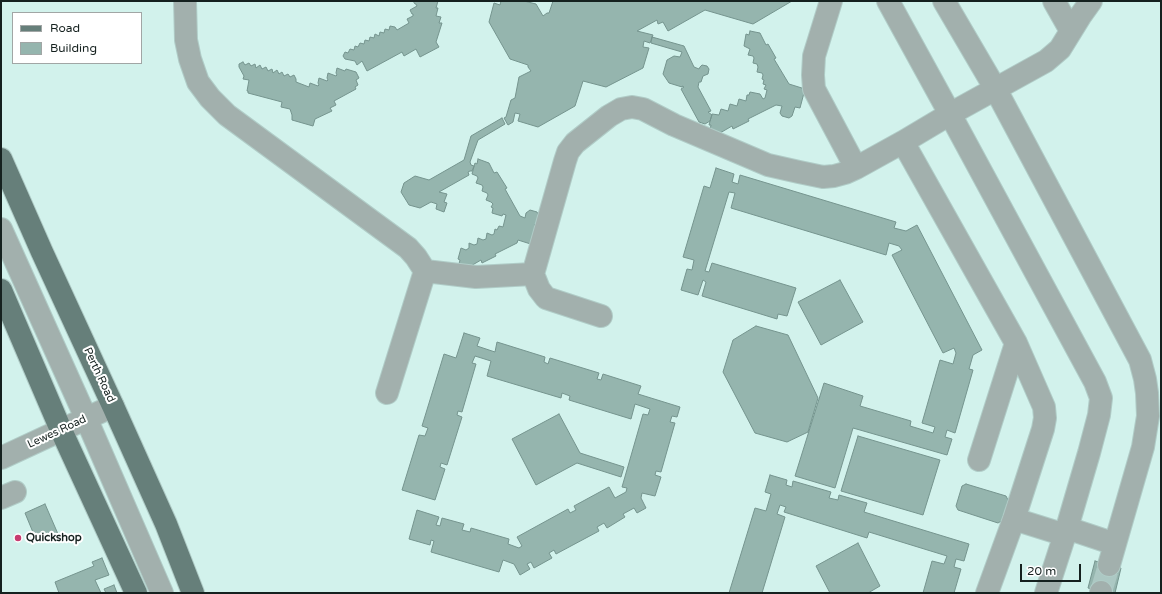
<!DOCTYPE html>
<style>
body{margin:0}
#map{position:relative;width:1162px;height:594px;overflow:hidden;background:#d2f2ec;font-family:"Varela Round",sans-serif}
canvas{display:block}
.frame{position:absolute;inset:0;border:2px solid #15211f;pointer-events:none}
.legend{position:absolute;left:12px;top:12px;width:130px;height:52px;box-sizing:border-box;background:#fff;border:1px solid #a1a6a5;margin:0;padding:5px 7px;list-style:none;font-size:12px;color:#15211f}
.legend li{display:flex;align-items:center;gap:8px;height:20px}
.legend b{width:20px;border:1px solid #a1a6a5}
.scale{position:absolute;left:1020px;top:564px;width:61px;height:18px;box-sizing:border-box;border:2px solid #15211f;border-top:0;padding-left:5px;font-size:12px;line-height:14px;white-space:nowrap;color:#15211f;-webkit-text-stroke:3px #fff;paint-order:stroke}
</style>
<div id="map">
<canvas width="1162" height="594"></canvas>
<div class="frame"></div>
<ul class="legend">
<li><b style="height:5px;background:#667f7a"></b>Road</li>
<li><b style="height:11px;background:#95b5ae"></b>Building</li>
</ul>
<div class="scale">20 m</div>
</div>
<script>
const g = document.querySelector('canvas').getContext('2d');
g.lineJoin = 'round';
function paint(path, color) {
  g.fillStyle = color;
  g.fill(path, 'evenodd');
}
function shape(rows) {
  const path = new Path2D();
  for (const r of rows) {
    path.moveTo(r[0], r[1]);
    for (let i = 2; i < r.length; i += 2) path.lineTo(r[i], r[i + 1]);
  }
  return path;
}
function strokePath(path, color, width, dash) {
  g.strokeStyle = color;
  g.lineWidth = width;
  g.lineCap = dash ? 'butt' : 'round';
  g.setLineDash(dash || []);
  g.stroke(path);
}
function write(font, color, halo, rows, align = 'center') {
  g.font = font + ' "Varela Round",sans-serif';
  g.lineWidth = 4;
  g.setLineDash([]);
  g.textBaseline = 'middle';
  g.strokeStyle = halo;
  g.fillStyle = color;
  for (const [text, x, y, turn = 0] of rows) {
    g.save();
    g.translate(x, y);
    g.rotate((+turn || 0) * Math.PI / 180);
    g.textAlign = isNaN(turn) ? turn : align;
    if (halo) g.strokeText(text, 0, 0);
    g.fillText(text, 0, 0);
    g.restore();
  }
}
const building = shape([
 [413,1,438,1,436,8,438,8,436,16,441,17,439,23,442,23,436,42,439,47,420,57,416,49,404,56,402,52,367,71,362,61,357,65,355,61,345,59,343,56,345,52,348,53,350,49,354,50,355,46,358,47,360,43,364,44,365,40,369,41,370,37,374,38,375,34,379,36,380,32,384,33,385,29,389,30,390,26,395,27,397,30,409,23,407,19,413,16,413,14,412,14,410,10,417,6,416,4,415,4,413,1],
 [501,1,524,1,536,4,543,16,547,13,549,13,553,1,792,1,753,24,705,10,668,31,663,22,658,24,657,20,637,31,653,35,650,43,644,41,643,47,649,48,643,68,606,87,583,81,575,106,538,127,518,121,520,114,515,113,513,122,508,125,504,118,506,117,511,100,515,98,519,77,531,71,528,67,528,65,510,59,489,22,494,3,500,5,501,1],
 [750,31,760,33,766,45,768,44,776,58,774,59,789,84,805,89,800,108,795,107,792,116,789,118,782,116,780,113,782,106,776,105,748,119,749,121,733,129,732,126,720,133,710,130,711,125,709,125,712,114,719,115,721,109,728,111,730,104,737,106,739,99,746,101,747,95,749,95,750,92,760,94,763,99,765,98,767,90,764,89,766,85,763,84,764,80,762,79,763,75,762,73,757,72,758,67,757,64,753,63,754,58,753,56,748,55,750,49,744,46,746,34,749,35,750,31],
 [652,37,684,46,694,67,699,69,700,67,702,65,707,66,709,69,708,74,703,76,701,82,699,82,698,87,711,111,708,112,712,115,710,121,705,124,699,122,681,89,684,87,682,86,682,87,669,83,663,74,667,60,674,56,680,57,682,52,651,43,652,37],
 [243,62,245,65,249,63,251,66,255,64,256,68,260,65,262,69,266,67,268,71,272,69,273,73,277,70,279,74,282,72,284,76,288,74,290,77,294,75,296,79,296,82,309,87,310,83,318,86,319,85,318,83,319,78,327,81,328,80,327,78,328,73,336,76,337,75,336,73,337,68,345,71,346,69,356,72,359,78,356,80,358,85,355,87,356,89,334,101,336,105,330,108,332,111,315,119,313,126,292,120,292,115,290,109,281,107,282,102,248,93,248,91,247,91,249,80,243,79,244,76,239,67,239,64,243,62],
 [502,118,505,124,478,140,470,162,471,165,474,166,472,171,470,171,468,172,469,175,439,192,447,194,444,202,447,203,444,212,436,209,437,204,431,202,420,208,409,205,401,192,404,183,415,176,429,180,464,160,471,136,502,118],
 [478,159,489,163,494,173,497,172,507,188,505,189,520,216,525,218,526,213,530,210,537,212,539,216,538,223,534,225,542,227,537,246,518,240,517,243,495,254,496,256,482,263,481,260,469,267,459,264,460,260,458,259,461,248,466,250,469,248,469,243,474,245,477,244,478,238,483,240,486,239,487,233,492,235,494,234,495,229,497,230,499,226,503,227,506,215,503,214,502,216,492,213,493,208,491,207,493,204,491,202,486,200,488,195,487,193,482,191,483,187,482,185,476,183,478,178,477,176,472,174,475,163,477,164,478,159],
 [716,168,734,174,732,182,738,184,740,175,896,222,894,228,906,231,917,225,982,350,973,355,969,369,973,370,955,433,947,430,945,437,952,439,947,455,853,428,835,488,795,476,824,383,863,396,860,406,911,421,910,426,933,433,935,427,922,423,940,360,953,364,956,353,954,348,943,353,892,255,902,250,899,246,889,243,886,255,731,208,735,193,729,192,705,271,709,272,712,263,796,288,787,316,778,314,777,319,702,296,706,282,703,280,698,295,681,290,687,269,692,270,694,260,683,257,704,186,710,188,716,168],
 [840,280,863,322,821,345,798,302,840,280],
 [756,326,788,335,818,398,808,432,787,442,755,433,723,372,733,340,756,326],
 [464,333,480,338,477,346,495,352,497,342,545,357,544,362,548,364,550,358,599,373,597,379,601,380,603,374,641,386,638,394,680,407,677,417,672,416,670,422,675,423,661,472,656,471,655,475,661,477,655,496,642,493,641,498,646,508,637,513,634,508,623,514,625,517,607,528,604,523,597,527,599,531,556,554,554,550,549,553,552,558,534,568,531,562,527,564,530,569,520,575,514,564,503,560,499,572,431,552,434,541,431,540,430,545,409,539,417,510,439,517,436,525,440,526,442,518,464,524,462,530,470,532,471,528,509,539,508,544,519,548,522,546,517,537,568,509,570,513,576,510,574,506,609,487,615,498,626,492,627,488,622,487,643,414,648,415,650,409,635,404,631,419,569,400,570,396,562,393,561,398,487,376,491,361,475,356,472,363,476,364,462,412,458,411,457,415,462,417,447,465,441,463,440,467,445,469,435,500,402,490,419,435,425,436,428,428,422,426,444,354,456,358,464,333],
 [559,414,580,453,624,467,621,477,577,463,536,485,512,439,559,414],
 [858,436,940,460,923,515,841,491,858,436],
 [770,475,787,480,786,485,792,487,793,481,831,492,829,498,838,500,839,495,867,503,864,512,969,544,964,561,956,559,954,567,961,569,954,593,923,593,932,561,944,564,947,556,869,532,867,538,784,512,786,507,780,505,777,514,785,517,762,593,729,593,755,508,766,511,771,494,765,492,770,475],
 [966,484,1006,496,1008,500,1003,520,998,523,958,510,956,506,962,486,966,484],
 [45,504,58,534,37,542,25,513,45,504],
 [858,543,880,586,868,593,830,593,816,566,858,543],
 [102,558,109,575,95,580,101,593,59,593,55,582,94,566,92,562,102,558],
 [1095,561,1121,568,1115,593,1105,593,1088,588,1095,561],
 [114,585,117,593,106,593,104,589,114,585]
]);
paint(building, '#95b5ae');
strokePath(building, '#75948e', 1);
strokePath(shape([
 [1101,592,1109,565]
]), '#acc8c3', 22, [22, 11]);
const minor = shape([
 [185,1,186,40,190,59,198,82,210,98,227,115,408,248,416,257,425,271,387,393],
 [831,1,814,56,813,75,814,89,856,168],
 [888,1,950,114,1046,61,1060,49,1081,15,1091,1],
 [944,1,995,88,1140,360,1145,379,1147,393,1148,416,1143,447,1109,565],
 [1054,1,1071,31],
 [903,142,1016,343,1044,407,1045,418,1043,429,1014,519,987,593],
 [1,229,86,418,162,593],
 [425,271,476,277,533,274,565,161,568,152,575,143,609,116,621,109,632,107,643,109,674,125,768,165,799,172,823,177,834,176,845,173,856,168,903,142,950,114,1095,382,1101,398,1099,415,1089,453,1067,528,1115,544],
 [533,274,539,289,546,298,601,316],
 [1,458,113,406],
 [979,460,1016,343],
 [1,498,15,492],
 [1014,519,1065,535],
 [1046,593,1067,528],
 [1101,593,1101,592]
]);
const major = shape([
 [1,159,42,252,113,406,166,524,193,593],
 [1,290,61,430,136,593]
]);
strokePath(minor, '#b0ccc7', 24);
strokePath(major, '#b0ccc7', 24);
strokePath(minor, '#a2b0ad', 22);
strokePath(major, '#667f7a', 22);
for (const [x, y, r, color] of [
 [18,538,4,"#c73c70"]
]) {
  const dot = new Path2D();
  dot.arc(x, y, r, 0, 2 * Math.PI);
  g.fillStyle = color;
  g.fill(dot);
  strokePath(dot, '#fff', 1.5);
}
write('11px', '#15211f', '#fff', [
 ["Perth Road",99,375,65],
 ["Lewes Road",57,432,-25]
]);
write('bold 11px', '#15211f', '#fff', [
 ["Quickshop",26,538]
], 'left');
</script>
